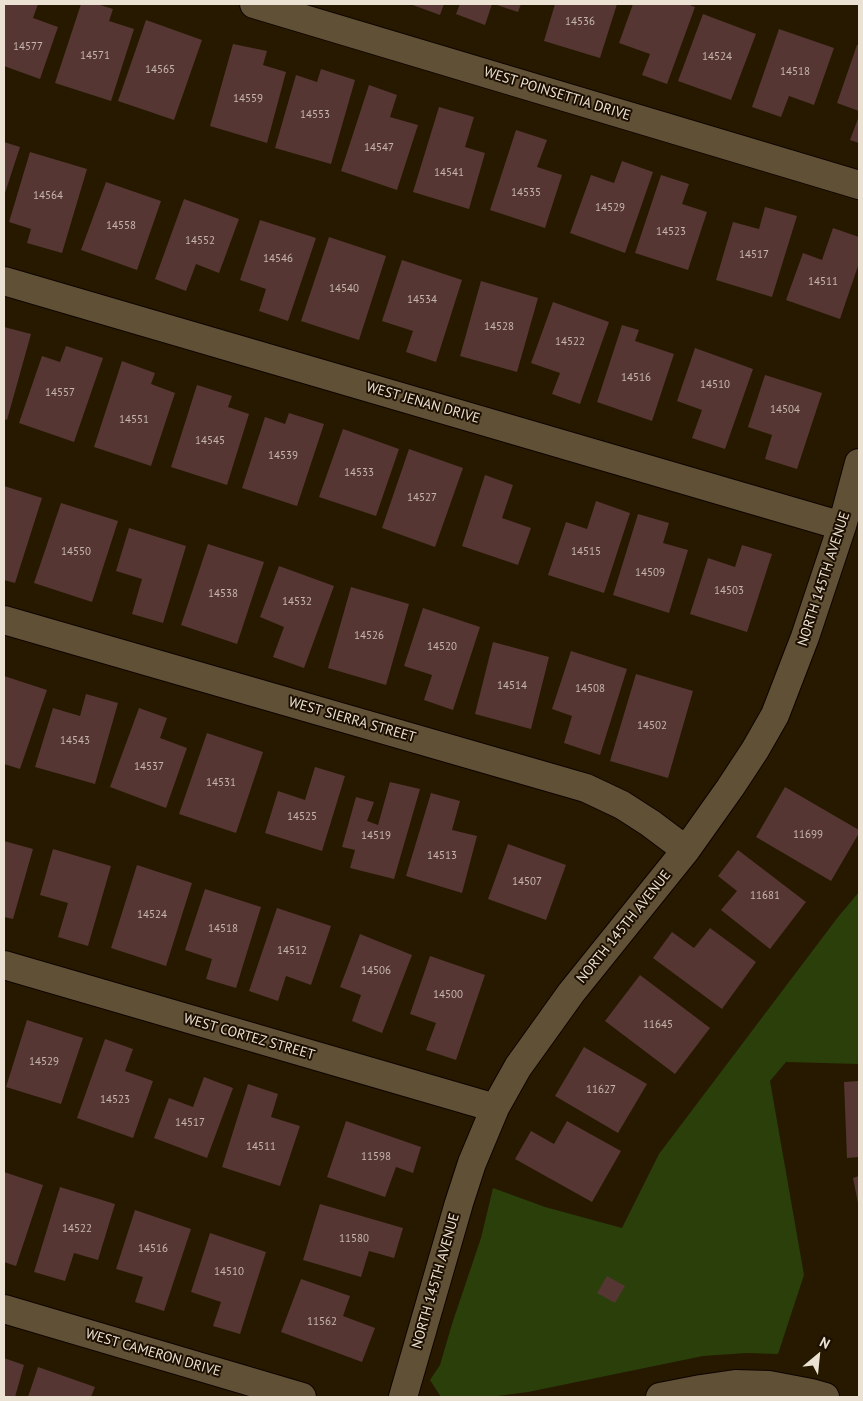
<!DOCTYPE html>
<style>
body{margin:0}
#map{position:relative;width:863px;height:1401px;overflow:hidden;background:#261900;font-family:"PT Sans",sans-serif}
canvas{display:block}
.frame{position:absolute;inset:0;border:5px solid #ebe2d3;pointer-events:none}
.north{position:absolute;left:793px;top:1331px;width:50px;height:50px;-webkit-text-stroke:4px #1c0f00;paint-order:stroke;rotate:28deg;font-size:14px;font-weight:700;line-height:20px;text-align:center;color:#ebe2d3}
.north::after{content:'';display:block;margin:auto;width:18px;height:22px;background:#ebe2d3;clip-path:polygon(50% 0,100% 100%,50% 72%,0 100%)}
</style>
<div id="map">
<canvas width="863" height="1401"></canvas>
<div class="frame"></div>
<div class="north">N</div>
</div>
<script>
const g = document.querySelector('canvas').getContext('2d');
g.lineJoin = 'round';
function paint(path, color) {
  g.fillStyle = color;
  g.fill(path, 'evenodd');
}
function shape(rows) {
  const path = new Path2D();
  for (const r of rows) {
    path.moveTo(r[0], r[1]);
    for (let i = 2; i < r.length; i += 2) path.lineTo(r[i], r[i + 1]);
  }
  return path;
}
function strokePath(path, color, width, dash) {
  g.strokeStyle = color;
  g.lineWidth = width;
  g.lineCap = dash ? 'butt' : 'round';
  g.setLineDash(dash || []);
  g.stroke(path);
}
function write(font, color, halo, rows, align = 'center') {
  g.font = font + ' "PT Sans",sans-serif';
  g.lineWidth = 4;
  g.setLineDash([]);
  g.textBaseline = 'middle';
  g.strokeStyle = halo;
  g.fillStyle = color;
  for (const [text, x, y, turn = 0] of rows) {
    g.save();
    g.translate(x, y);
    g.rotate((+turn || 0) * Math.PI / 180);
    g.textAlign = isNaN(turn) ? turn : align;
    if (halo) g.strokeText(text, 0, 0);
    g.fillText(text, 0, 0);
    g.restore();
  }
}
paint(shape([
 [859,892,859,1064,786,1062,770,1081,804,1275,778,1354,746,1353,703,1356,528,1392,490,1397,441,1397,430,1380,440,1365,452,1324,481,1238,493,1188,545,1207,622,1228,659,1154,838,917]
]), '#2a3f0a');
paint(shape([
 [4,4,38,4,33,18,58,27,40,79,4,66],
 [81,4,97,4,113,9,109,21,134,29,111,101,55,83],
 [410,4,444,4,440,15],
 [460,4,492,4,485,25,456,14],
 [494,4,521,4,518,12],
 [555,4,617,4,600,58,544,41],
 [633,4,687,4,695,7,667,84,642,75,650,54,619,43],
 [703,14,756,34,731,100,678,81],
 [146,20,202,40,174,120,118,101],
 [779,29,834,48,814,105,789,96,781,117,752,107],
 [233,44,267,51,263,65,286,72,267,143,210,126],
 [857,45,859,45,859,111,837,103],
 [321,69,355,80,331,164,275,148,296,75,317,82],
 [369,85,397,95,390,117,418,125,397,190,341,171],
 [439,107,474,117,465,147,485,153,469,209,413,192],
 [859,116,859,143,850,140],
 [516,130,547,140,537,167,562,175,545,228,490,210],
 [4,142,20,147,4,196],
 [30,152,87,169,62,253,27,243,31,229,9,222],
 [622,161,653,172,625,253,570,233,591,175,614,183],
 [661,175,689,184,682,204,707,212,688,270,635,253],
 [106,182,161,201,137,270,81,250],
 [184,199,239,219,219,273,196,264,186,291,155,279],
 [765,207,797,216,772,297,716,280,733,222,759,229],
 [260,220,316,238,288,321,259,311,266,289,240,280],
 [833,228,859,237,859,263,840,319,786,300,803,253,822,260],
 [329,237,386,256,359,340,301,321],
 [402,260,462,280,436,362,406,352,413,331,382,321],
 [481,281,538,298,517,372,460,356],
 [553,302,609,322,580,404,552,394,560,373,531,363],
 [622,325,639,330,635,341,674,354,652,421,597,402],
 [4,327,31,334,7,420,4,419],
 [66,346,103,358,74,442,19,423,42,356,60,362],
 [695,348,753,369,725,449,692,438,702,410,677,401],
 [122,361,155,373,151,384,175,393,151,466,94,447],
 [765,375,822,393,797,469,765,459,772,435,748,427],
 [197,385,232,396,228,407,249,414,227,485,171,467],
 [289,413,324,424,297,506,242,488,265,417,285,424],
 [343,429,399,449,376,516,319,497],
 [409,449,463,468,435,547,382,528],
 [485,475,513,485,502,518,531,528,518,565,462,546],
 [4,486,42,498,15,583,4,580],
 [596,501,630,513,604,593,548,575,566,522,587,529],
 [61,503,118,521,92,602,34,583],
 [638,514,669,523,663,543,688,550,669,613,613,595],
 [129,528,186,546,163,623,132,614,142,579,116,571],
 [208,544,264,562,237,644,181,625],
 [742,545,772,554,747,632,690,614,708,558,735,567],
 [279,566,334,586,304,668,273,657,284,627,260,617],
 [351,587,409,604,386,685,328,668],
 [423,608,480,627,453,710,424,700,432,675,404,666],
 [493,642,549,657,531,729,475,714],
 [571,651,627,669,600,755,564,743,572,716,552,709],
 [636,674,693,691,668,778,610,761],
 [4,676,47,690,20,769,4,764],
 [86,694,118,703,95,784,35,767,53,708,80,716],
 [139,708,167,718,160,738,187,748,166,808,110,787],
 [207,733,263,752,236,833,179,814],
 [315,767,345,776,322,851,265,833,278,791,305,800],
 [390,782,420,789,394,879,350,868,355,850,342,847,356,797,374,802,367,821,378,825],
 [785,787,859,830,859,833,831,881,756,837],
 [431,793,460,801,452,830,477,836,462,893,406,876],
 [4,841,33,849,13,919,4,917],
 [508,844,566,865,546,920,488,899],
 [53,849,111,866,88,946,58,937,68,903,40,895],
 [738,850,806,902,770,949,721,910,737,891,718,876],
 [137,865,192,883,166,966,111,948],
 [205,889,261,907,236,988,206,979,212,959,185,950],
 [277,908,331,926,311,985,286,976,278,1001,249,991],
 [710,928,756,962,722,1009,653,958,672,932,694,948],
 [360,934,412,955,382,1033,352,1021,361,995,340,987],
 [430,956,485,975,456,1060,426,1050,436,1023,410,1014],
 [640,975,710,1028,675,1074,605,1021],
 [27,1020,83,1038,61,1104,6,1087],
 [105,1039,133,1049,125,1071,153,1081,133,1138,77,1118],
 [584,1047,647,1084,618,1133,555,1096],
 [204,1077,233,1088,207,1158,154,1138,169,1098,193,1107],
 [859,1081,859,1157,847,1158,844,1082],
 [248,1084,278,1094,271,1117,300,1126,280,1186,222,1167],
 [346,1121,421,1147,413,1173,396,1167,385,1197,327,1177],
 [567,1121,621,1151,592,1202,515,1159,531,1131,554,1144],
 [4,1172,43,1185,16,1266,4,1262],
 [859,1176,859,1202,858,1203,853,1178],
 [60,1187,115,1204,98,1260,74,1253,65,1281,34,1272],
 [320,1204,403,1228,394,1258,369,1251,361,1277,303,1260],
 [135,1210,191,1229,164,1311,135,1302,143,1277,116,1269],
 [210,1233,266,1252,240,1334,213,1326,221,1302,191,1292],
 [607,1276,625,1286,615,1303,597,1293],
 [301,1279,350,1296,343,1316,375,1328,362,1362,281,1332],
 [4,1358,24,1365,15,1397,4,1397],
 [38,1367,95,1387,91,1397,28,1397]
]), '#553632');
const minor = shape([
 [254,4,859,185],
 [4,281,842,526],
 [4,620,586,788,622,805,650,823,686,850],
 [4,965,495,1108],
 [4,1309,302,1397],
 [403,1397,459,1203,472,1163,495,1108,518,1067,571,993,686,850,730,788,755,750,775,715,805,637,842,526,859,463],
 [660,1397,701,1389,735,1384,769,1385,811,1393,825,1397]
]);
strokePath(minor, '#0e0400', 30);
strokePath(minor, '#605035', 28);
write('11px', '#c6b7ab', null, [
 ["14536",580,22],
 ["14577",28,47],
 ["14571",95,56],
 ["14524",717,57],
 ["14565",160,70],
 ["14518",795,72],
 ["14559",248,99],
 ["14553",315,115],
 ["14547",379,148],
 ["14541",449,173],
 ["14535",526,193],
 ["14564",48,196],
 ["14529",610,208],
 ["14558",121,226],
 ["14523",671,232],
 ["14552",200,241],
 ["14517",754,255],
 ["14546",278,259],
 ["14511",823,282],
 ["14540",344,289],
 ["14534",422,300],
 ["14528",499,327],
 ["14522",570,342],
 ["14516",636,378],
 ["14510",715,385],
 ["14557",60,393],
 ["14504",785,410],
 ["14551",134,420],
 ["14545",210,441],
 ["14539",283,456],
 ["14533",359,473],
 ["14527",422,498],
 ["14550",76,552],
 ["14515",586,552],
 ["14509",650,573],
 ["14503",729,591],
 ["14538",223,594],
 ["14532",297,602],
 ["14526",369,636],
 ["14520",442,647],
 ["14514",512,686],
 ["14508",590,689],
 ["14502",652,726],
 ["14543",75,741],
 ["14537",149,767],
 ["14531",221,783],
 ["14525",302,817],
 ["11699",808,835],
 ["14519",376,836],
 ["14513",442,856],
 ["14507",527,882],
 ["11681",765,896],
 ["14524",152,915],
 ["14518",223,929],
 ["14512",292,951],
 ["14506",376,971],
 ["14500",448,995],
 ["11645",658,1025],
 ["14529",44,1062],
 ["11627",601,1090],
 ["14523",115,1100],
 ["14517",190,1123],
 ["14511",261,1147],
 ["11598",376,1157],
 ["14522",77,1229],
 ["11580",354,1239],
 ["14516",153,1249],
 ["14510",229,1272],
 ["11562",322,1322]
]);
write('14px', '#ebe2d3', '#1c0f00', [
 ["WEST POINSETTIA DRIVE",557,94,17],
 ["WEST JENAN DRIVE",423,403,16],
 ["NORTH 145TH AVENUE",824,579,-72],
 ["WEST SIERRA STREET",352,720,16],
 ["NORTH 145TH AVENUE",624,927,-51],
 ["WEST CORTEZ STREET",249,1037,16],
 ["NORTH 145TH AVENUE",436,1281,-74],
 ["WEST CAMERON DRIVE",153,1353,16]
]);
</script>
